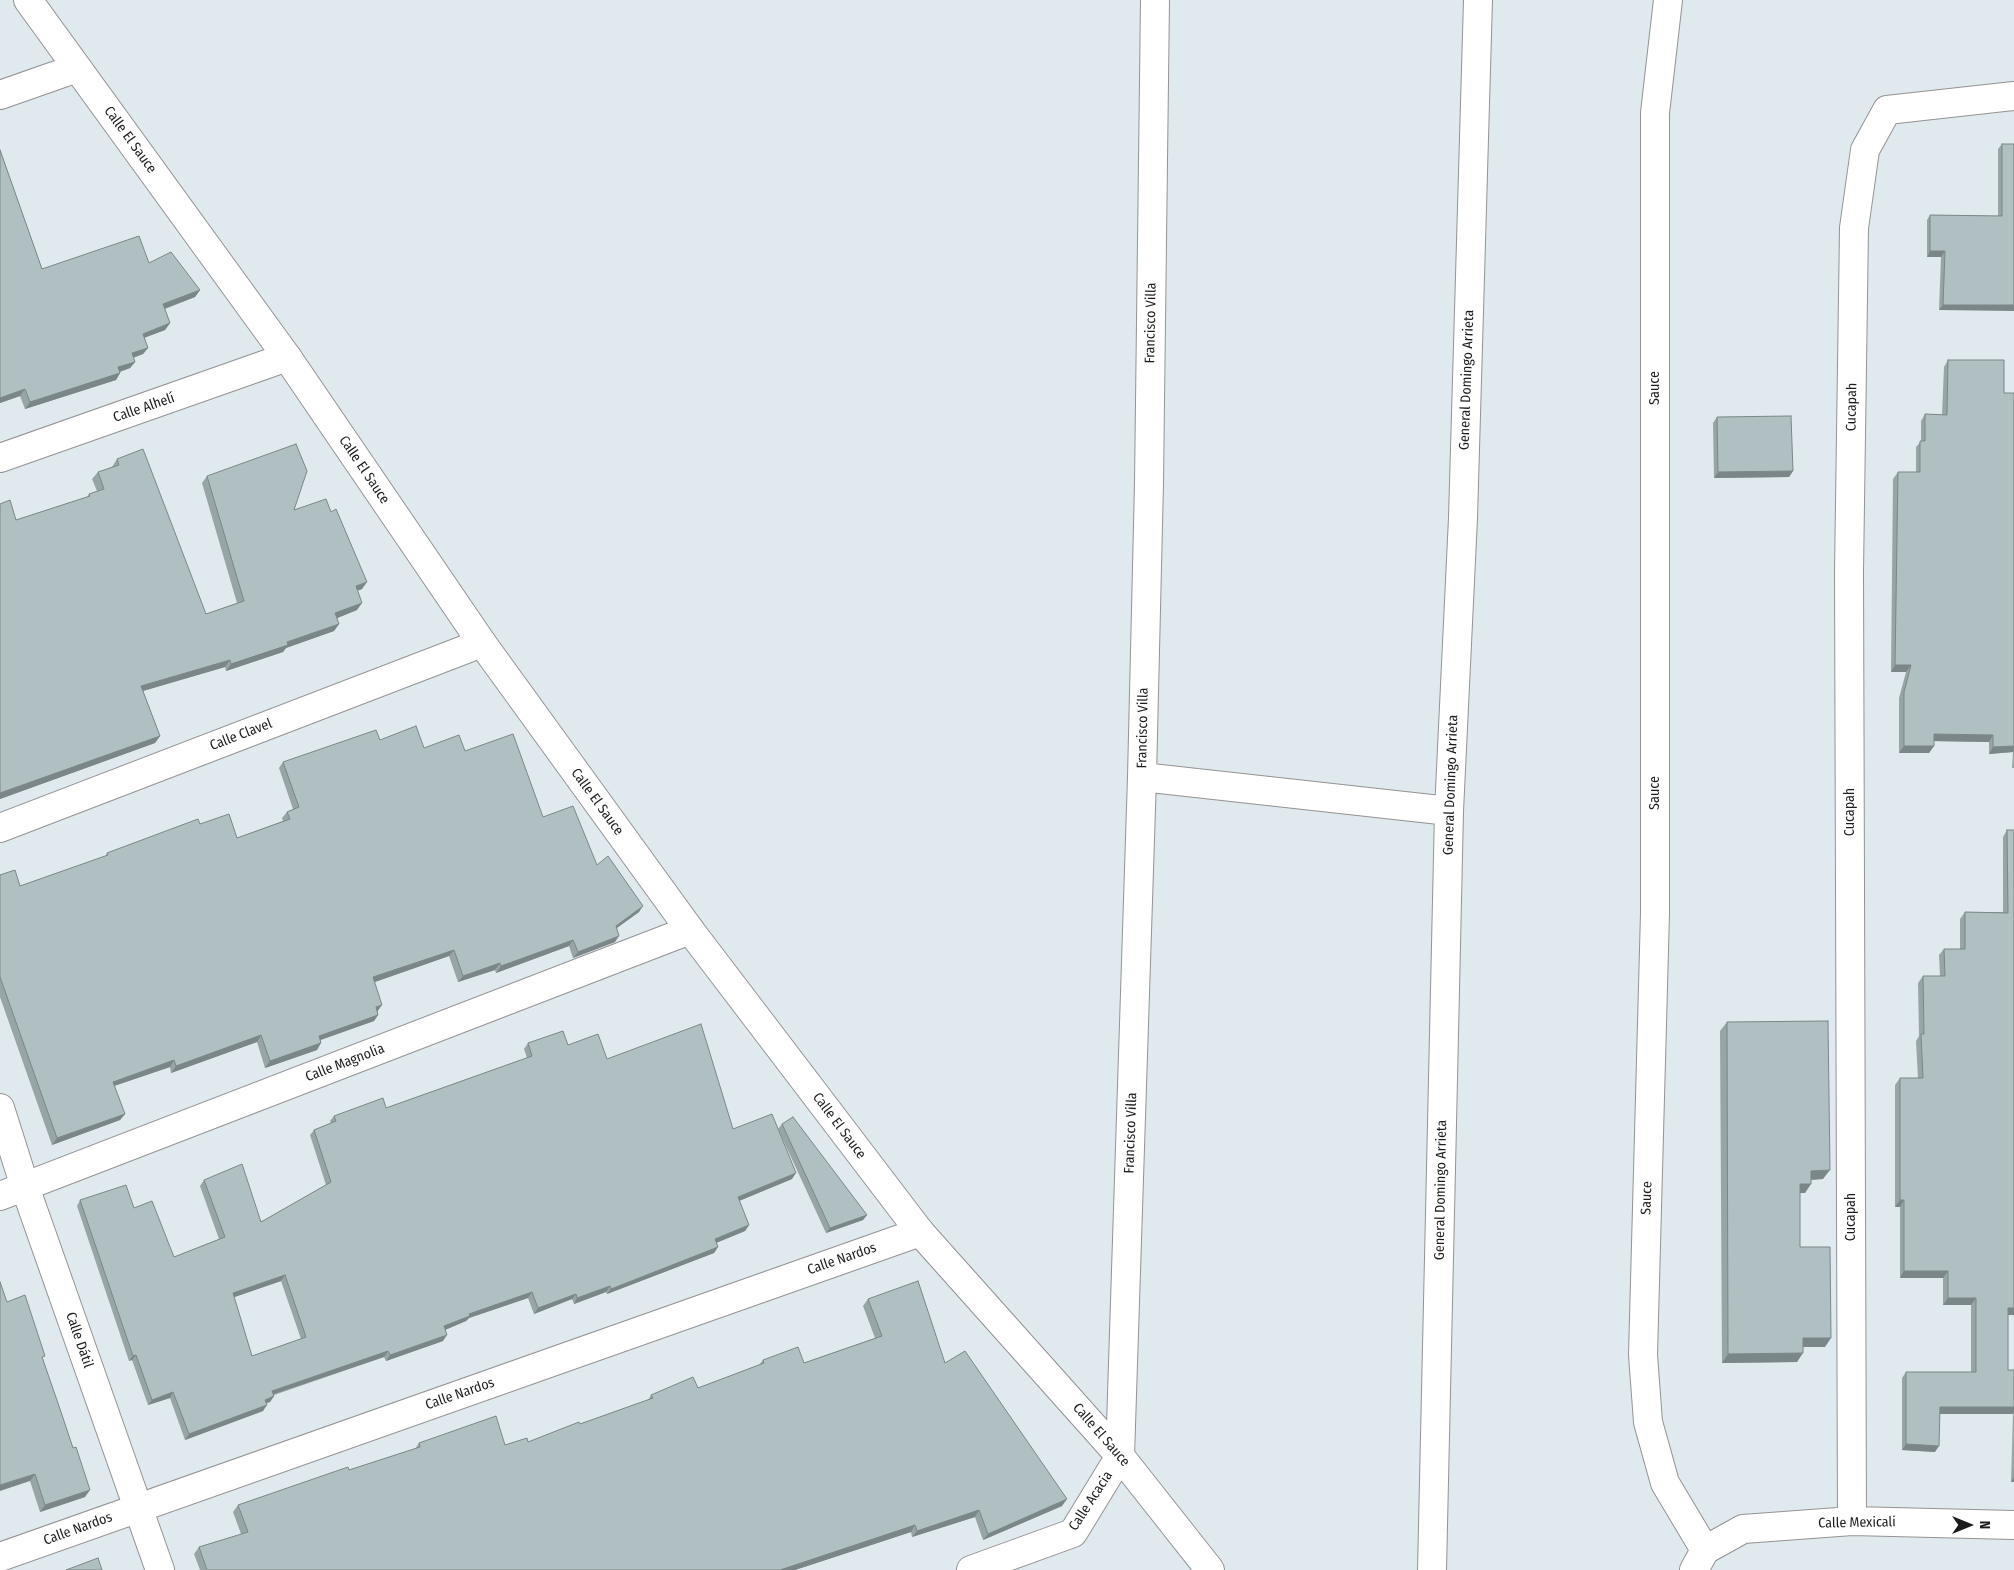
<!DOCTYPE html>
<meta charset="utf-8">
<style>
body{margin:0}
#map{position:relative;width:2014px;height:1570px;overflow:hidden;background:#e0e9ee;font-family:"Fira Sans Condensed",sans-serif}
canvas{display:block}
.north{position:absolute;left:1944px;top:1500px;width:50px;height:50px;-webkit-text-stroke:4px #fff;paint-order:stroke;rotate:90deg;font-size:14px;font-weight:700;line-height:20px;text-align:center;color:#1c1c1c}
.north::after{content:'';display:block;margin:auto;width:18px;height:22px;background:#1c1c1c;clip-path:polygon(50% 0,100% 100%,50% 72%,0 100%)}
</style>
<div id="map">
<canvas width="2014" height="1570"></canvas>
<div class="north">N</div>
</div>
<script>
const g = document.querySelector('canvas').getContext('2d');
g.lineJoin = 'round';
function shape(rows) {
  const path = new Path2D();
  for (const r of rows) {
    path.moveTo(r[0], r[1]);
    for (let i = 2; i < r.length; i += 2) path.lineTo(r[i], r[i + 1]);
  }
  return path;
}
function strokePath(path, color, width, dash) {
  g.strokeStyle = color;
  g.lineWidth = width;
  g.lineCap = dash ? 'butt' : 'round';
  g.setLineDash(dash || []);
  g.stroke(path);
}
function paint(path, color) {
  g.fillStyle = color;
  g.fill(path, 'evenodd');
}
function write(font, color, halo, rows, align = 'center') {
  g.font = font + ' "Fira Sans Condensed",sans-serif';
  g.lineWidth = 4;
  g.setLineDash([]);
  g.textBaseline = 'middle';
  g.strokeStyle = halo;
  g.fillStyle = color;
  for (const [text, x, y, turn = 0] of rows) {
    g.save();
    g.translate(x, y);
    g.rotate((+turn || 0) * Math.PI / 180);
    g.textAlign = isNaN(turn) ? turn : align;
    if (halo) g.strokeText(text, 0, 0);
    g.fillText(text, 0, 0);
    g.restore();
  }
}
const minor = shape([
 [1668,0,1655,113,1655,913,1643,1355,1648,1422,1665,1483,1705,1550],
 [0,95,77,68],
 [0,458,287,357],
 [1142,777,1449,811],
 [0,828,482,643],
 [0,1108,25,1187,160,1570],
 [0,1196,690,930],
 [1852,1521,1849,572,1854,228,1865,150,1887,110,2014,96],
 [1705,1550,1743,1529,1852,1521,2014,1525],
 [0,1557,920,1232],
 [971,1570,1073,1533,1120,1456,1142,777,1149,483,1155,0],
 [1432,1570,1449,811,1463,518,1478,0],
 [1694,1570,1705,1550]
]);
const tertiary = shape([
 [28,0,287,357,482,643,690,930,920,1232,1120,1456,1210,1570]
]);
strokePath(minor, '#939393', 30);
strokePath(tertiary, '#939393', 30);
strokePath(minor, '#fff', 28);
strokePath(tertiary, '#fff', 28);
paint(shape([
 [2002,144,2014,144,1998,310,1939,310,1941,257,1927,257,1927,220,1930,215,1998,216,1998,149],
 [0,150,42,269,149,263,200,290,195,297,165,309,170,323,165,330,144,338,148,348,143,354,133,358,135,362,130,368,120,372,120,373,116,380,25,409,20,396,0,403],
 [1948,360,2004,393,2014,393,2014,768,2012,768,2013,752,1989,754,1989,742,1934,741,1934,746,1929,753,1899,753,1899,698,1906,672,1891,672,1893,479,1898,472,1916,472,1916,447,1921,441,1921,421,1925,414,1942,415,1944,367],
 [1717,417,1793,471,1789,477,1714,478,1713,423],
 [117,459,206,614,237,603,202,483,207,476,294,510,362,589,357,591,357,610,337,618,339,624,334,631,286,648,283,652,226,671,225,667,143,691,160,736,155,743,0,799,0,504,16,520,87,497,89,494,97,491,92,479,98,472,112,467],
 [380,740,424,748,465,751,543,817,597,865,639,912,617,928,615,942,573,958,569,946,496,973,495,970,458,982,449,956,375,982,377,1012,378,1015,374,1021,321,1040,317,1050,265,1068,257,1042,171,1073,170,1067,114,1086,125,1114,120,1120,52,1145,0,997,0,875,20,886,105,857,107,853,200,824,237,838,283,821,282,818,287,812,293,809,279,768,283,762],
 [2007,830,2014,830,2014,1315,2008,1315,2008,1370,2014,1370,2014,1482,2011,1482,2013,1414,1940,1414,1935,1452,1902,1450,1902,1378,1906,1372,1971,1372,1971,1305,1943,1305,1943,1278,1900,1278,1900,1207,1895,1207,1895,1085,1900,1078,1918,1078,1916,1041,1919,1036,1918,983,1923,976,1940,976,1939,955,1944,949,1960,949,1960,919,1965,912,2003,912,2003,837],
 [1727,1022,1823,1179,1811,1180,1805,1193,1800,1193,1800,1247,1825,1347,1803,1347,1797,1362,1722,1363,1720,1031],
 [528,1043,568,1045,607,1059,733,1129,792,1179,739,1201,749,1225,745,1231,716,1243,718,1247,714,1253,607,1294,606,1292,574,1304,572,1299,534,1314,528,1298,469,1318,466,1321,445,1330,443,1341,386,1361,384,1357,274,1395,274,1396,270,1402,266,1403,263,1411,185,1440,170,1398,148,1405,132,1360,129,1361,77,1206,80,1200,134,1208,174,1257,219,1239,200,1186,204,1180,261,1222,326,1185,310,1135,314,1130,331,1123,330,1121,334,1116,386,1108,527,1058,524,1049],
 [281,1281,301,1339,252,1356,234,1297],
 [782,1124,867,1215,863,1220,826,1233,778,1129],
 [868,1299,945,1363,1062,1506,983,1540,975,1517,912,1537,911,1532,795,1570,200,1570,194,1554,199,1547,241,1534,233,1512,238,1505,349,1470,415,1449,419,1443,505,1445,528,1442,580,1424,648,1400,651,1395,698,1388,759,1365,763,1360,804,1363,875,1338,863,1306],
 [7,1302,43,1359,85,1497,40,1512,30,1481]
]), '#97a5a7');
paint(shape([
 [1930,251,1945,251,1941,257,1927,257],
 [200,290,195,297,158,311,163,304],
 [1943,305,2014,305,2014,311,1939,310],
 [170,323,165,330,138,340,143,334],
 [148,348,143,354,127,360,132,353],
 [135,362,130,368,113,374,118,367],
 [120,373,116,380,25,409,30,402],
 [25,389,20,396,0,403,0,398],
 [1793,471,1789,477,1714,478,1718,472],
 [367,582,362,589,350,593,356,586],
 [362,603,357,610,330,621,335,613],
 [339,624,334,631,286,648,283,652,226,671,231,664,287,642],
 [230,660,225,667,136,693,141,686],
 [1895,665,1911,665,1906,672,1891,672],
 [1934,734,1993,735,1989,742,1929,741],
 [160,736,155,743,0,799,0,793],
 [1904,746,1934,746,1929,753,1899,753],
 [2014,746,2014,751,2013,752,1989,754,1993,747],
 [643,906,639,912,611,932,616,926],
 [619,936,615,942,573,958,578,952],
 [573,940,569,946,496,973,501,966],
 [454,950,449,956,369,984,373,977],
 [500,963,495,970,458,982,463,976],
 [382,1005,377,1012,376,1007],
 [378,1015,374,1021,314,1042,319,1036],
 [261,1035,257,1042,171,1073,176,1066],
 [321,1043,317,1050,265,1068,270,1061],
 [174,1060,170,1067,108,1088,113,1082],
 [125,1114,120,1120,52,1145,57,1138],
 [1830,1170,1823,1179,1805,1180,1811,1171],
 [796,1173,792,1179,734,1203,738,1197],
 [1800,1184,1811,1184,1805,1193,1794,1193],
 [1900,1200,1904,1200,1900,1207,1895,1207],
 [867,1215,863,1220,826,1233,830,1228],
 [749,1225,745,1231,711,1245,715,1239],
 [718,1247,714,1253,607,1294,611,1289],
 [1904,1271,1948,1271,1943,1278,1900,1278],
 [285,1275,281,1281,229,1299,233,1293],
 [610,1286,606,1292,574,1304,577,1298],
 [532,1292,528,1298,469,1318,466,1321,440,1332,444,1326,469,1314],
 [576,1294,572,1299,534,1314,538,1308],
 [1948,1298,1976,1298,1971,1305,1943,1305],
 [2008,1308,2014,1308,2014,1315,2003,1315],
 [447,1335,443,1341,386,1361,390,1355],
 [1803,1338,1831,1338,1825,1347,1797,1347],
 [388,1351,384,1357,268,1396,272,1391],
 [1803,1353,1797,1362,1722,1363,1728,1354],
 [136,1355,132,1360,129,1361,133,1356],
 [173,1392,170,1398,148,1405,152,1400],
 [274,1396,270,1402,261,1405,265,1400],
 [267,1405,263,1411,185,1440,189,1434],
 [1940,1407,2014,1407,2014,1412,2013,1414,1935,1414],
 [1906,1444,1939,1446,1935,1452,1902,1450],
 [35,1474,30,1481,0,1491,0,1485],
 [2014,1477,2014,1482,2011,1482],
 [90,1490,85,1497,40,1512,45,1505],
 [1067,1499,1062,1506,983,1540,988,1534],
 [979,1510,975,1517,912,1537,917,1531],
 [915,1525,911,1532,795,1570,780,1570]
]), '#7b8688');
const building = shape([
 [2002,144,2014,144,2014,305,1943,305,1945,251,1930,251,1930,215,2002,216,2002,144],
 [0,150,42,269,139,236,149,263,171,252,200,290,163,304,170,323,143,334,148,348,132,353,135,362,118,367,120,373,30,402,25,389,0,398,0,150],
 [1948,360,2004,360,2004,393,2014,393,2014,746,1993,747,1993,735,1934,734,1934,746,1904,746,1904,692,1911,665,1895,665,1898,472,1920,472,1920,441,1925,441,1925,414,1947,415,1948,360],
 [1791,416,1793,471,1718,472,1717,417,1791,416],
 [296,444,307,471,294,510,326,499,331,512,336,509,367,582,356,586,362,603,335,613,339,624,287,642,288,645,231,664,230,660,141,686,160,736,0,793,0,504,10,500,16,520,90,496,89,494,104,489,98,472,119,465,117,459,143,449,206,614,244,601,207,476,296,444],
 [416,726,424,748,459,735,465,751,513,734,543,817,573,806,597,865,608,856,643,906,616,926,619,936,578,952,573,940,501,966,500,963,463,976,454,950,373,977,382,1005,376,1007,378,1015,319,1036,321,1043,270,1061,261,1035,176,1066,174,1060,113,1082,125,1114,57,1138,0,977,0,875,15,870,20,886,108,855,107,853,198,819,200,824,229,814,237,838,290,819,287,812,299,807,283,762,376,730,380,740,416,726],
 [2007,830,2014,830,2014,1308,2008,1308,2008,1370,2014,1370,2014,1407,1940,1407,1939,1446,1906,1444,1906,1372,1976,1372,1976,1298,1948,1298,1948,1271,1904,1271,1904,1200,1900,1200,1900,1078,1923,1078,1921,1034,1924,1034,1923,976,1945,976,1944,949,1965,949,1965,912,2008,913,2007,830],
 [1828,1021,1830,1170,1811,1171,1811,1184,1800,1184,1800,1247,1830,1247,1831,1338,1803,1338,1803,1353,1728,1354,1727,1022,1828,1021],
 [701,1024,733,1129,772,1114,796,1173,738,1197,749,1225,715,1239,718,1247,611,1289,610,1286,577,1298,576,1294,538,1308,532,1292,469,1314,470,1316,444,1326,447,1335,390,1355,388,1351,272,1391,274,1396,265,1400,267,1405,189,1434,173,1392,152,1400,136,1355,133,1356,80,1200,126,1185,134,1208,152,1201,174,1257,225,1237,204,1180,242,1164,261,1222,331,1182,314,1130,336,1121,334,1116,383,1098,386,1108,532,1056,528,1043,563,1031,568,1045,598,1034,607,1059,701,1024],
 [285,1275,306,1337,252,1356,233,1293,285,1275],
 [793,1117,867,1215,830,1228,782,1124,793,1117],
 [918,1281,945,1363,965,1351,1067,1499,988,1534,979,1510,917,1531,915,1525,780,1570,207,1570,199,1547,248,1532,238,1505,348,1467,349,1470,420,1447,419,1443,496,1416,505,1445,527,1438,528,1442,579,1422,580,1424,653,1398,651,1395,693,1377,698,1388,764,1363,763,1360,798,1347,804,1363,882,1336,868,1299,918,1281],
 [0,1282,7,1302,25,1295,45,1356,42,1357,60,1409,73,1448,76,1447,90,1490,45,1505,35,1474,0,1485,0,1282],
 [98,1558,102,1570,66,1570,98,1558]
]);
paint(building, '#b0c0c2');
strokePath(building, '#7b8688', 1);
write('14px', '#1c1c1c', '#fff', [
 ["Calle El Sauce",130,140,54],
 ["Francisco Villa",1151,323,-89],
 ["General Domingo Arrieta",1467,380,-88],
 ["Sauce",1655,388,-90],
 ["Cucapah",1852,407,-89],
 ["Calle Alhelí",144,408,-19],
 ["Calle El Sauce",364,470,56],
 ["Francisco Villa",1143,728,-89],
 ["Calle Clavel",241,735,-21],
 ["General Domingo Arrieta",1451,785,-88],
 ["Sauce",1655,793,-90],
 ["Calle El Sauce",597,802,54],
 ["Cucapah",1850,812,-90],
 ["Calle Magnolia",345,1063,-21],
 ["Calle El Sauce",839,1126,53],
 ["Francisco Villa",1131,1133,-88],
 ["General Domingo Arrieta",1441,1190,-89],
 ["Sauce",1647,1198,-88],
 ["Cucapah",1851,1217,-90],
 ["Calle Nardos",842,1259,-19],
 ["Calle Dátil",79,1340,71],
 ["Calle Nardos",460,1394,-19],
 ["Calle El Sauce",1101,1435,49],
 ["Calle Acacia",1091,1501,-57],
 ["Calle Mexicali",1857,1523,-1],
 ["Calle Nardos",78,1529,-20]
]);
</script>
